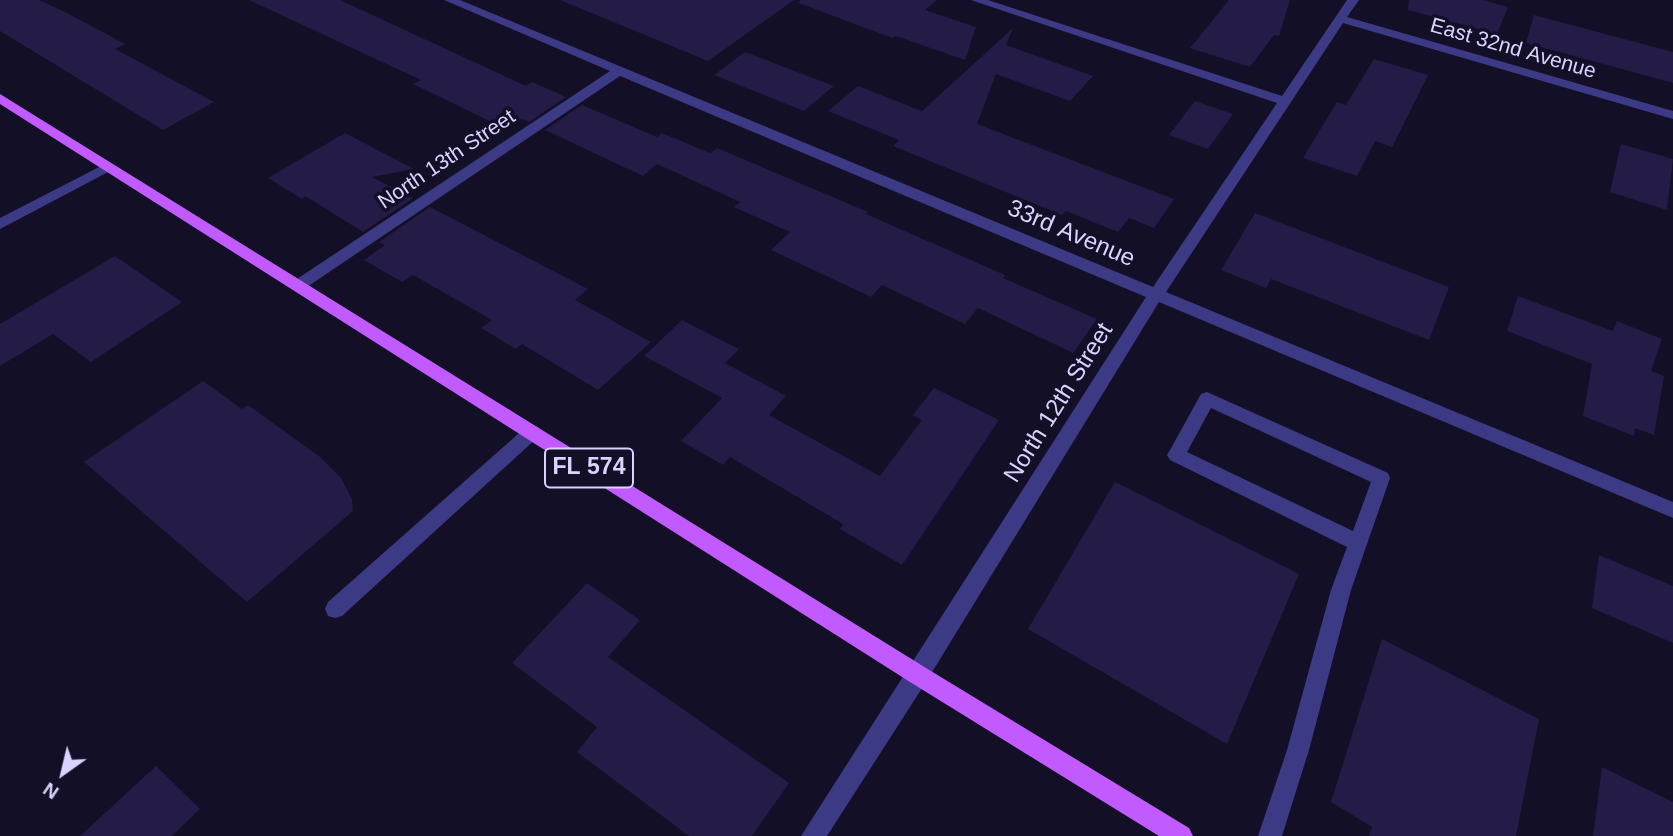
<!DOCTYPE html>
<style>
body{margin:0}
#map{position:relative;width:1673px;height:836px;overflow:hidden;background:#130f26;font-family:Helvetica,sans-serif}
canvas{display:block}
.north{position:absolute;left:28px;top:738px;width:70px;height:70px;-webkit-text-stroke:5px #130f26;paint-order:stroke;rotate:214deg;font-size:19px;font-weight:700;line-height:28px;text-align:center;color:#d9d4ff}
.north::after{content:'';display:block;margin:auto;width:24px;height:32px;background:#d9d4ff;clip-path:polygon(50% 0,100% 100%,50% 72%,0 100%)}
</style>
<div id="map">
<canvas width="1673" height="836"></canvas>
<div class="north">N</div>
</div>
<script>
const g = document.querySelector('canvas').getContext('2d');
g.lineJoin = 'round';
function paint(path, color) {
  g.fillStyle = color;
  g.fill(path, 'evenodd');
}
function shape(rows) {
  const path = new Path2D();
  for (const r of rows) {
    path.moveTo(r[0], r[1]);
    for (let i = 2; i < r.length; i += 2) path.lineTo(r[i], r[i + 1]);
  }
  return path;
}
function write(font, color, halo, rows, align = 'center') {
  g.font = font + ' Helvetica,sans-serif';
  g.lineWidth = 7;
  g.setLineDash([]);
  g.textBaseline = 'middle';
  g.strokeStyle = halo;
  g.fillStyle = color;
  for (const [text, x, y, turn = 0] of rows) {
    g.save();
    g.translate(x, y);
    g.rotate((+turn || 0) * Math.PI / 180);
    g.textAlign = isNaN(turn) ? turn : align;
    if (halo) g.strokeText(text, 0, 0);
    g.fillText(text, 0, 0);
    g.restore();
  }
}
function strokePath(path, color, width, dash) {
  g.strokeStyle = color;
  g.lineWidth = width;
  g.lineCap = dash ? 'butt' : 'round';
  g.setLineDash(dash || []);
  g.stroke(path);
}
paint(shape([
 [0,0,39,0,65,12,125,44,115,49,214,102,163,130,0,31],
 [249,0,340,0,526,86,532,82,566,97,529,122,522,119,506,129,413,84,421,80],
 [560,0,794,0,708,61],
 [800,0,937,0,925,10,976,27,965,60,896,36,892,38,799,3],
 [1229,0,1290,0,1279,36,1274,35,1250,67,1190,48],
 [1409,0,1483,0,1508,7,1497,34,1408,10],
 [1534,15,1673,52,1673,83,1526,43],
 [1013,28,1006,45,1093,76,1070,101,996,74,977,124,1174,199,1154,228,1129,218,1118,232,1066,211,1062,215,893,146,899,140,828,111,858,86,922,111],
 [745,52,834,86,804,111,714,75],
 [1374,59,1428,75,1392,147,1375,141,1357,176,1303,158,1337,102,1346,105],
 [1195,101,1233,114,1208,149,1169,135],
 [582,105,657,137,662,133,710,153,717,148,868,212,866,214,1005,275,1003,278,1097,319,1073,353,978,308,965,324,882,285,871,297,771,250,790,232,734,207,740,202,657,164,643,176,545,130],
 [345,133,414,169,372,177,413,198,363,232,305,196,302,199,268,178],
 [1621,144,1673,159,1667,210,1610,192],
 [430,207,588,289,575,300,651,342,598,390,522,344,516,349,481,328,492,320,413,275,402,282,364,260,385,245,379,242],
 [1255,213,1449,287,1429,340,1271,279,1266,288,1221,270],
 [115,256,182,302,91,362,53,334,0,366,0,324],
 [1518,296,1613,331,1617,321,1662,339,1651,371,1664,376,1654,435,1635,428,1634,436,1583,416,1592,364,1507,331],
 [682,320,739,349,725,363,786,396,769,415,880,476,922,420,913,415,934,388,999,420,902,565,840,529,843,524,730,457,723,465,681,441,722,398,644,356],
 [203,381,242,409,248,405,320,457,341,478,352,499,353,511,247,602,84,462],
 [1115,482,1299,574,1227,744,1028,629],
 [1599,555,1673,586,1673,643,1592,608],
 [587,583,640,620,608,657,789,783,752,836,689,836,577,752,597,727,512,663],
 [1382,639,1539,719,1516,836,1369,836,1372,827,1331,802],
 [156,766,200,809,172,836,80,836],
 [1602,767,1673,802,1673,836,1593,836]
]), '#241b47');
paint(shape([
 [444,0,460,0,1153,287,1277,103,971,0,988,0,1282,96,1347,0,1359,0,1347,17,1673,111,1673,119,1343,23,1166,292,1673,502,1673,518,1159,302,926,682,827,836,801,836,1146,297,620,76,304,289,294,289,291,285,294,281,610,71,444,0],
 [107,163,114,167,112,170,0,229,0,218,107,163],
 [1207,392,1388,473,1390,478,1351,590,1309,750,1282,836,1258,836,1287,750,1331,590,1347,547,1170,460,1167,455,1170,450,1201,394,1207,392],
 [1211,408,1371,482,1353,531,1187,452,1211,408],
 [532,425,538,427,541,432,538,437,342,616,335,618,328,616,325,609,328,602,526,427,532,425]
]), '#3d3a85');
paint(shape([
 [0,94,926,668,1189,828,1193,836,1159,836,910,682,0,104,0,94]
]), '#c25bff');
write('21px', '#d9d4ff', '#130f26', [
 ["East 32nd Avenue",1513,49,16],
 ["North 13th Street",447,160,-34]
]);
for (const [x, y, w] of [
 [589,468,88]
]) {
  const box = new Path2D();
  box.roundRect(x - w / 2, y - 19.5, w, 39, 5);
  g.fillStyle = '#130f26';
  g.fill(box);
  strokePath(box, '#d9d4ff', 2);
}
write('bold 23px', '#d9d4ff', null, [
 ["FL 574",589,468]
]);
write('24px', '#d9d4ff', '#130f26', [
 ["33rd Avenue",1071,234,23],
 ["North 12th Street",1059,403,-58]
]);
</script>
